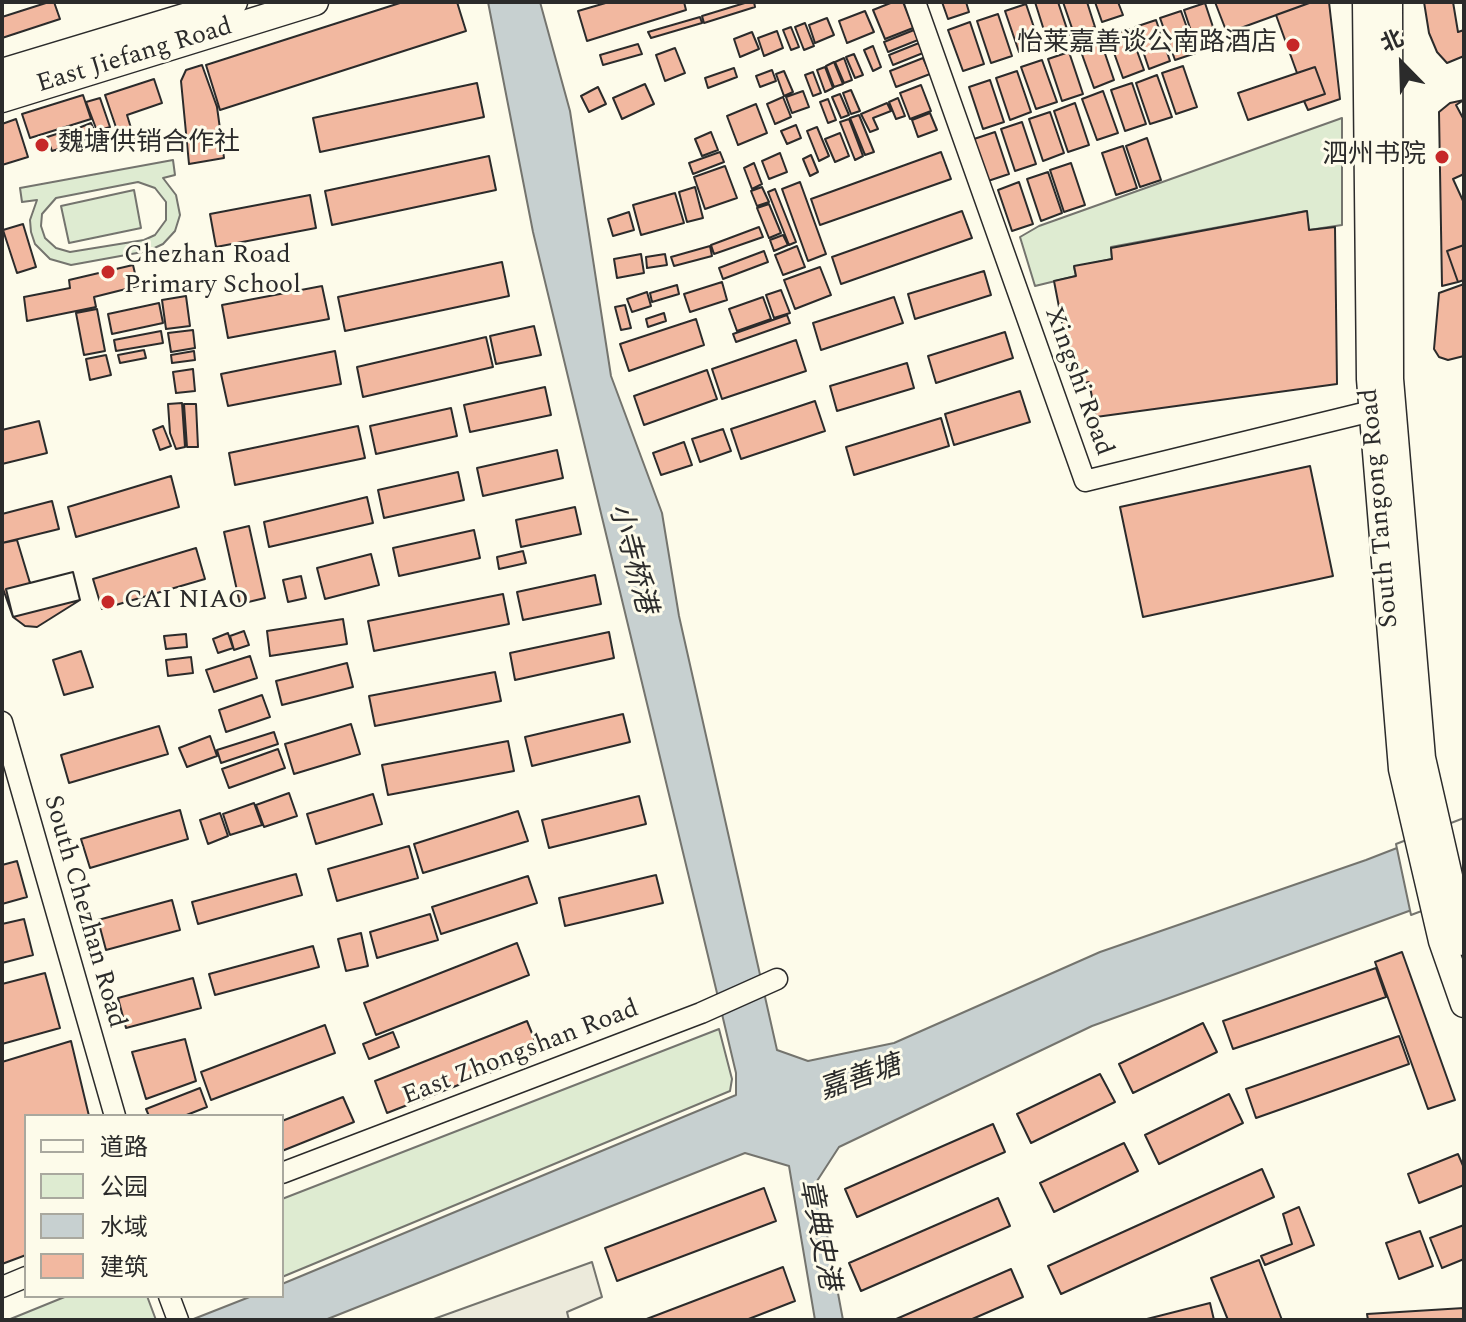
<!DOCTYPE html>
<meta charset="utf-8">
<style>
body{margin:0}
#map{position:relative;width:1466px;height:1322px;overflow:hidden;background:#fdfbea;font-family:Spectral,"Noto Sans SC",serif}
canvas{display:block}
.frame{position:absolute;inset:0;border:4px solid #2b2b2b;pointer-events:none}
.legend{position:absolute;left:24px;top:1114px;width:260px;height:184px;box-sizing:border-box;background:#fdfbea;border:2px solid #a9a89e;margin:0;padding:10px 14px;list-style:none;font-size:24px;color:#2b2b2b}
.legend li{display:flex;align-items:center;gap:16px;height:40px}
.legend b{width:40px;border:2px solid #a9a89e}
.north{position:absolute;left:1362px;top:24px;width:80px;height:80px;-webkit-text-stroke:6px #fdfbea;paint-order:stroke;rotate:337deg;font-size:22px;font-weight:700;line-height:32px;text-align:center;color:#2b2b2b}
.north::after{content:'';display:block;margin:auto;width:28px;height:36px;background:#2b2b2b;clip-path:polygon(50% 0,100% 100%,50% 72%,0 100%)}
</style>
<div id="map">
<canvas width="1466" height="1322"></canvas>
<div class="frame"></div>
<ul class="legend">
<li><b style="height:10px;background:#fdfbea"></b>道路</li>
<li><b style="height:22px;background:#deebd1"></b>公园</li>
<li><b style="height:22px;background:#c7d0d0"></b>水域</li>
<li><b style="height:22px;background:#f2b8a0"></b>建筑</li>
</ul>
<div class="north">北</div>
</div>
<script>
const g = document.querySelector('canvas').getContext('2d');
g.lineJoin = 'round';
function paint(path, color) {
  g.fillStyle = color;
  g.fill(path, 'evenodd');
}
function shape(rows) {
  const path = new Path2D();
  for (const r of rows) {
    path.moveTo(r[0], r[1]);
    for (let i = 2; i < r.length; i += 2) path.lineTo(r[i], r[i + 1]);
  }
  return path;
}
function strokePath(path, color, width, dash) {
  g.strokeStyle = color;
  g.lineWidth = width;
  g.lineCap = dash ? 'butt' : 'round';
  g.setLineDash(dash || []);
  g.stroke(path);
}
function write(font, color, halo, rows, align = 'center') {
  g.font = font + ' Spectral,"Noto Sans SC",serif';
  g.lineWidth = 6;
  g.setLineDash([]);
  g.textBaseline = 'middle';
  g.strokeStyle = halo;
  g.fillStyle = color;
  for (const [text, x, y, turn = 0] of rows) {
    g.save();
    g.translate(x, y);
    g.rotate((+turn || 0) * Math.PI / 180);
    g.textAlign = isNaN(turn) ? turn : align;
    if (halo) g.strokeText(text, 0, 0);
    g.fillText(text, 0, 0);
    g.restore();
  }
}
const green = shape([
 [1342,118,1342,225,1309,230,1306,211,1111,247,1112,259,1074,267,1076,276,1035,286,1020,237,1039,226,1342,118],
 [173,160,175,175,163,178,176,195,180,215,175,231,163,244,148,251,71,265,50,259,35,244,31,232,30,220,37,200,22,202,20,188,173,160],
 [138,182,155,188,166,202,166,220,155,235,144,240,70,252,56,248,45,238,41,226,42,214,56,198,138,182],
 [134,190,141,228,69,243,61,206,134,190],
 [719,1029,732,1079,730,1091,282,1277,282,1199,719,1029],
 [67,1296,147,1296,156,1320,8,1320,67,1296]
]);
paint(green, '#deebd1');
strokePath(green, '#74746e', 2);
const parking = shape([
 [592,1262,602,1297,567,1312,569,1320,431,1320,592,1262]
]);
paint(parking, '#eceadb');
strokePath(parking, '#74746e', 2);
const water = shape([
 [488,2,540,2,570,111,611,376,662,513,679,616,777,1050,808,1061,894,1043,1100,952,1366,860,1464,822,1464,891,1092,1026,839,1147,817,1181,843,1320,815,1320,789,1166,745,1153,325,1320,191,1320,252,1296,282,1296,282,1284,736,1095,736,1073,717,993,533,232,488,2]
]);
paint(water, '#c7d0d0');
strokePath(water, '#74746e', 2);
const pier = shape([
 [1464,818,1464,895,1411,915,1396,844,1464,818]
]);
paint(pier, '#fdfbea');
strokePath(pier, '#74746e', 2);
const building = shape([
 [49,2,54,2,60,19,2,38,2,17,49,2],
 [403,2,457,2,466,31,220,110,206,65,403,2],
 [609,2,684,2,686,10,587,41,578,11,609,2],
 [748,2,754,2,755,7,704,23,702,16,748,2],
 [893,2,903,2,913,28,885,39,873,10,893,2],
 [942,2,966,2,969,12,948,19,942,2],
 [1035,2,1058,2,1069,35,1048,43,1035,2],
 [1063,2,1087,2,1095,27,1074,34,1063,2],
 [1095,2,1118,2,1123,15,1102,22,1095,2],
 [1215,2,1312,2,1227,33,1215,2],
 [1312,2,1329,2,1340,99,1308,110,1304,101,1325,94,1315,67,1297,73,1276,15,1312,2],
 [1424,2,1453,2,1458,32,1464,30,1464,56,1447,63,1437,52,1429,33,1424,2],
 [1205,3,1219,45,1198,52,1184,10,1205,3],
 [1026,4,1040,45,1019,52,1005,11,1026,4],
 [865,11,874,32,847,43,839,21,865,11],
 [1181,11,1196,53,1175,60,1160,18,1181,11],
 [998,14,1012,56,991,63,977,21,998,14],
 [700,17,702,23,651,38,648,32,700,17],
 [827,18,834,35,815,43,809,25,827,18],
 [1156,20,1170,61,1149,69,1135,27,1156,20],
 [970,22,984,64,963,71,948,30,970,22],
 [805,23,814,46,804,50,795,27,805,23],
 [791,27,799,47,791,50,783,30,791,27],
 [1129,29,1144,70,1123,78,1108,36,1129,29],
 [914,30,918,40,888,52,884,42,914,30],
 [777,31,783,48,764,56,758,38,777,31],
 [752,32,759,49,740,57,734,39,752,32],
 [1100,39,1114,80,1094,88,1079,46,1100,39],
 [919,43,923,53,893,65,889,55,919,43],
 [638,44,642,54,603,65,600,55,638,44],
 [873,46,881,67,873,71,864,50,873,46],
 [675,48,685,73,665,81,656,55,675,48],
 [1069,52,1083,94,1062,101,1048,59,1069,52],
 [854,54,863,75,855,78,846,57,854,54],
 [844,58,852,80,844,83,835,62,844,58],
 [923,58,930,74,896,87,890,71,923,58],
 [1042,60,1057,102,1036,109,1021,67,1042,60],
 [834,62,843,84,834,87,826,66,834,62],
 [202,65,217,107,224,158,189,164,181,81,186,70,202,65],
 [1183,66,1197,107,1176,114,1162,73,1183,66],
 [825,67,833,88,825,92,817,70,825,67],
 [1315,67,1325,94,1248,120,1238,93,1315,67],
 [734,68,737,77,708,88,705,78,734,68],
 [772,70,776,81,760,87,756,76,772,70],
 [784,71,793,92,784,96,776,74,784,71],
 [1017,71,1031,112,1010,120,996,78,1017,71],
 [813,72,821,93,813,96,805,75,813,72],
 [1157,75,1172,117,1150,124,1136,83,1157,75],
 [154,79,162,103,127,115,135,141,122,145,105,95,154,79],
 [990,80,1004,122,983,129,969,87,990,80],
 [477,83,484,117,320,152,313,118,477,83],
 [1132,83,1146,124,1125,131,1111,90,1132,83],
 [645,84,654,104,622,119,613,98,645,84],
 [921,85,931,111,910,119,900,93,921,85],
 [598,87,606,104,589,112,581,96,598,87],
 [851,90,860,111,851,114,843,93,851,90],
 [803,91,809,107,792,113,786,97,803,91],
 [1103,91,1118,133,1097,140,1082,99,1103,91],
 [840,94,849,115,841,118,832,97,840,94],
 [83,95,91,119,30,138,22,114,83,95],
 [783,97,791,117,775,124,767,104,783,97],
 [100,98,110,127,97,131,86,102,100,98],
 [898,98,905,116,896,119,889,102,898,98],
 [828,99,836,120,828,123,820,102,828,99],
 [1464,100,1456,105,1464,120,1464,174,1453,179,1464,203,1464,245,1447,251,1458,282,1442,286,1439,112,1450,103,1464,100],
 [887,103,891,111,873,118,878,129,870,132,861,114,887,103],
 [1075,103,1089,145,1068,152,1054,111,1075,103],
 [756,104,767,133,738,145,727,116,756,104],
 [1050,112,1064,153,1043,161,1029,119,1050,112],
 [930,113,937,130,918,137,912,120,930,113],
 [859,115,874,152,865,155,850,118,859,115],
 [16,119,28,157,2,165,2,124,16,119],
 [849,119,863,156,855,160,840,122,849,119],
 [1022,122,1036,164,1015,171,1001,129,1022,122],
 [91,123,96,135,70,145,66,133,91,123],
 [796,125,801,138,787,144,781,131,796,125],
 [817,127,829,156,819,161,807,131,817,127],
 [63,132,68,146,52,151,47,137,63,132],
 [711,132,718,150,702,156,695,139,711,132],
 [995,132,1009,174,988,181,974,139,995,132],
 [840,133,849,156,835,162,825,139,840,133],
 [1147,138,1161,180,1140,187,1126,146,1147,138],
 [1123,146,1137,188,1116,195,1102,153,1123,146],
 [720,152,724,162,693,174,689,163,720,152],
 [941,152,951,179,820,225,811,199,941,152],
 [780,153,787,172,769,179,762,161,780,153],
 [811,155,818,172,810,176,803,159,811,155],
 [489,156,496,190,332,225,325,191,489,156],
 [754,163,762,184,752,189,744,168,754,163],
 [1071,163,1085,205,1064,212,1050,170,1071,163],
 [725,166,737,198,705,209,694,177,725,166],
 [1048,172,1062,213,1041,221,1027,179,1048,172],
 [800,182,826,254,808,261,782,189,800,182],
 [1019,182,1033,224,1012,231,998,190,1019,182],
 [695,187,703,218,687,222,679,192,695,187],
 [762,187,769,202,757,206,751,191,762,187],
 [775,189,796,242,789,245,768,192,775,189],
 [675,193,684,223,641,235,633,205,675,193],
 [310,195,316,228,216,247,210,214,310,195],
 [769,204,781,233,769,238,757,208,769,204],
 [962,211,972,238,841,284,832,257,962,211],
 [1307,211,1309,230,1335,227,1337,384,1096,417,1089,382,1074,385,1054,281,1076,276,1074,266,1112,259,1111,248,1307,211],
 [629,212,634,230,613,236,608,219,629,212],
 [23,224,36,267,17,273,3,230,23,224],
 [759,227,763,237,714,254,711,245,759,227],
 [783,235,788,245,774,251,770,240,783,235],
 [1464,245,1464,280,1458,282,1447,251,1464,245],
 [710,246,712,256,674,266,671,257,710,246],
 [797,246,805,267,783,275,775,255,797,246],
 [764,251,768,262,723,279,719,268,764,251],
 [641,254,644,273,617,278,614,259,641,254],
 [665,254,667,265,647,268,646,257,665,254],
 [502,262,509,296,345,331,338,297,502,262],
 [133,265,138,286,94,297,96,307,27,321,24,297,70,288,69,280,133,265],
 [820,267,831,295,795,309,784,280,820,267],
 [984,271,991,295,915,319,908,294,984,271],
 [722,282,727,300,690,312,684,294,722,282],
 [1464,284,1464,356,1448,360,1439,357,1434,349,1439,293,1464,284],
 [677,285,679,294,652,302,650,293,677,285],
 [322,286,329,319,228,338,222,305,322,286],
 [781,290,790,313,774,318,766,295,781,290],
 [647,292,651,306,632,312,627,299,647,292],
 [186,296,190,326,166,329,162,300,186,296],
 [763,297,771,319,737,331,729,309,763,297],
 [894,297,903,323,821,350,813,323,894,297],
 [159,303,163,323,112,334,108,314,159,303],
 [625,305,631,328,621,330,615,307,625,305],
 [97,309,105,351,84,355,76,313,97,309],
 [664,313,666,321,648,327,646,319,664,313],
 [787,315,790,323,736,342,733,334,787,315],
 [696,319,704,345,629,371,620,344,696,319],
 [534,326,541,355,496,364,490,336,534,326],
 [193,330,195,348,171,352,168,333,193,330],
 [161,331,163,343,116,351,114,340,161,331],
 [1005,332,1013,358,936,383,928,356,1005,332],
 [486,337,493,367,363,397,357,367,486,337],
 [796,340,806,371,722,399,712,369,796,340],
 [144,350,146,358,120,363,118,355,144,350],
 [194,351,195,360,172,363,171,355,194,351],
 [335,351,341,384,228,406,221,374,335,351],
 [106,355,111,375,90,380,86,359,106,355],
 [907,363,914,388,837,411,830,386,907,363],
 [193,369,195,391,176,393,173,372,193,369],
 [707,370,717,399,644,425,634,396,707,370],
 [545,387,551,415,470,432,464,405,545,387],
 [1020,391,1030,422,954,445,945,414,1020,391],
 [815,401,825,431,741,459,731,429,815,401],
 [182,403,185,447,176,449,170,433,168,404,182,403],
 [184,404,196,404,198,447,187,447,184,404],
 [451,408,457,436,376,454,370,426,451,408],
 [941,418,949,446,854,475,846,447,941,418],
 [39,421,47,453,2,464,2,430,39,421],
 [163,426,171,446,160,450,153,430,163,426],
 [358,426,365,458,235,485,229,453,358,426],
 [723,429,731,451,700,462,692,439,723,429],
 [684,442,692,465,661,475,653,453,684,442],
 [557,450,563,478,483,496,477,468,557,450],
 [1310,466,1333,576,1143,617,1120,507,1310,466],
 [458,472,464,500,384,518,378,490,458,472],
 [171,476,179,507,76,537,68,507,171,476],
 [367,497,373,523,269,547,264,522,367,497],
 [52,501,59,529,2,543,2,514,52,501],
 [575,507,581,534,521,547,516,520,575,507],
 [249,526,265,598,240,604,224,532,249,526],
 [474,530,480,558,399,576,393,548,474,530],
 [17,540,30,583,73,572,80,600,37,627,25,626,13,617,2,586,2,543,17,540],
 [196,548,205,579,102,609,93,579,196,548],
 [523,551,526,563,499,569,497,557,523,551],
 [371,554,379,585,325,599,317,568,371,554],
 [73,572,80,600,13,617,6,589,73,572],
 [595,575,601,604,523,620,517,592,595,575],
 [301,576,306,598,288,602,283,580,301,576],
 [503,594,509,624,374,651,368,621,503,594],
 [343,619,347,644,270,656,267,631,343,619],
 [244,631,249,645,234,650,230,636,244,631],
 [609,632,614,658,515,680,510,653,609,632],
 [228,633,233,648,218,653,213,639,228,633],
 [186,634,187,647,166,649,164,636,186,634],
 [81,651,93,687,64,695,53,660,81,651],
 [250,656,257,678,214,692,206,670,250,656],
 [191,657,193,673,168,676,166,660,191,657],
 [347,663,353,687,282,705,276,681,347,663],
 [495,672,501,701,375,726,369,696,495,672],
 [262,695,270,717,226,732,219,710,262,695],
 [623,714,630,742,532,766,525,737,623,714],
 [351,724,360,754,294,774,285,744,351,724],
 [159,726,168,754,69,783,61,755,159,726],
 [274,732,278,744,221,763,217,750,274,732],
 [210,736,217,756,187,767,179,748,210,736],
 [508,741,514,771,388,795,382,765,508,741],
 [278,749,285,768,229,788,222,769,278,749],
 [289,793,297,816,264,827,256,805,289,793],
 [373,794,382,824,316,844,307,814,373,794],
 [639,796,646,824,549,848,542,820,639,796],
 [254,803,262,825,230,835,223,814,254,803],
 [180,810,188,839,90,868,81,839,180,810],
 [518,811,528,841,423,873,414,844,518,811],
 [220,813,228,836,208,844,200,820,220,813],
 [409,846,418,878,337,901,328,869,409,846],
 [17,861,27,897,2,904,2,865,17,861],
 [296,874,302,895,198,924,192,902,296,874],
 [656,875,663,903,565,926,559,898,656,875],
 [528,876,537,903,441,934,432,907,528,876],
 [172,900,180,930,106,950,98,920,172,900],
 [430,914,438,940,377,958,370,932,430,914],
 [24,919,33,955,2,963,2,924,24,919],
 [361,933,368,966,346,971,338,939,361,933],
 [517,943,529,975,376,1035,364,1003,517,943],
 [313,946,319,967,215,995,209,974,313,946],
 [1402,952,1455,1100,1428,1109,1375,962,1402,952],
 [1376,968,1386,997,1233,1049,1223,1021,1376,968],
 [45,973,60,1028,2,1044,2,984,45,973],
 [193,978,201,1008,126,1028,118,998,193,978],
 [527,1021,540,1053,387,1113,375,1081,527,1021],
 [1203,1023,1217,1052,1133,1093,1119,1064,1203,1023],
 [325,1025,335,1053,211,1100,201,1072,325,1025],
 [393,1032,399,1047,369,1059,363,1044,393,1032],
 [1399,1036,1409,1064,1256,1118,1246,1089,1399,1036],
 [185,1039,196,1081,146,1099,132,1052,185,1039],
 [71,1041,89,1116,26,1116,26,1255,2,1264,2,1062,71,1041],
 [1100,1074,1115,1102,1031,1143,1017,1114,1100,1074],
 [200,1088,207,1107,184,1116,149,1116,146,1109,200,1088],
 [1229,1094,1243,1123,1159,1164,1145,1135,1229,1094],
 [343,1097,354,1122,282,1151,282,1121,343,1097],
 [993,1124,1005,1152,857,1217,845,1189,993,1124],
 [1124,1143,1138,1171,1054,1212,1040,1183,1124,1143],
 [1458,1154,1464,1168,1464,1185,1419,1203,1408,1174,1458,1154],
 [1262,1169,1274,1197,1061,1294,1048,1266,1262,1169],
 [764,1188,776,1221,617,1281,605,1248,764,1188],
 [998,1198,1010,1226,861,1291,849,1263,998,1198],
 [1299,1207,1314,1245,1265,1265,1261,1256,1292,1244,1283,1214,1299,1207],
 [1464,1225,1464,1259,1442,1268,1430,1238,1464,1225],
 [1420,1231,1433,1266,1399,1279,1386,1243,1420,1231],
 [1259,1260,1282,1320,1228,1320,1211,1278,1259,1260],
 [783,1267,795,1301,746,1320,644,1320,783,1267],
 [1011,1269,1023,1297,970,1320,894,1320,1011,1269],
 [1210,1303,1214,1320,1143,1320,1210,1303],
 [1464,1308,1464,1320,1368,1320,1367,1314,1464,1308]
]);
paint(building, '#f2b8a0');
strokePath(building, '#2b2b2b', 2);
const minor = shape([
 [915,2,1085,481,1384,408],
 [2,722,115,1116],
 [282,1173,701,1013,777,979],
 [2,1287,26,1277],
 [169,1296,178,1320]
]);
const major = shape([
 [1366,2,1370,379,1402,769,1442,941,1464,1004],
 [1389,2,1390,379,1422,758,1464,942],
 [2,72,234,2],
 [2,99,315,2]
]);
strokePath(minor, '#2b2b2b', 23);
strokePath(major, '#2b2b2b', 29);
strokePath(minor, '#fdfbea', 20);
strokePath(major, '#fdfbea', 26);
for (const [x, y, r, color] of [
 [1293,45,8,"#c62828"],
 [42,145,8,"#c62828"],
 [1442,157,8,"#c62828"],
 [108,272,8,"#c62828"],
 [108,602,8,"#c62828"]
]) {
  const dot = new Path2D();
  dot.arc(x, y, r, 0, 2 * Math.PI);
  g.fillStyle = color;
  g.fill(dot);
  strokePath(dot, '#fdfbea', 3);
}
write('26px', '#2b2b2b', '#fdfbea', [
 ["怡莱嘉善谈公南路酒店",1277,45,"right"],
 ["魏塘供销合作社",58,145],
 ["泗州书院",1426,157,"right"],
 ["Chezhan Road",124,257],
 ["Primary School",124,287],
 ["CAI NIAO",124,602]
], 'left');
write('26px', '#2b2b2b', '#fdfbea', [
 ["East Jiefang Road",135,57,-17],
 ["Xingshi Road",1077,382,70],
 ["South Tangong Road",1381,508,-95],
 ["South Chezhan Road",83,912,74],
 ["East Zhongshan Road",521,1054,-21]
]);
write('italic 28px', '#2b2b2b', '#fdfbea', [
 ["小寺桥港",630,559,75],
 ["嘉善塘",861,1080,-19],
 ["章典史港",817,1235,79]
]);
</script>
